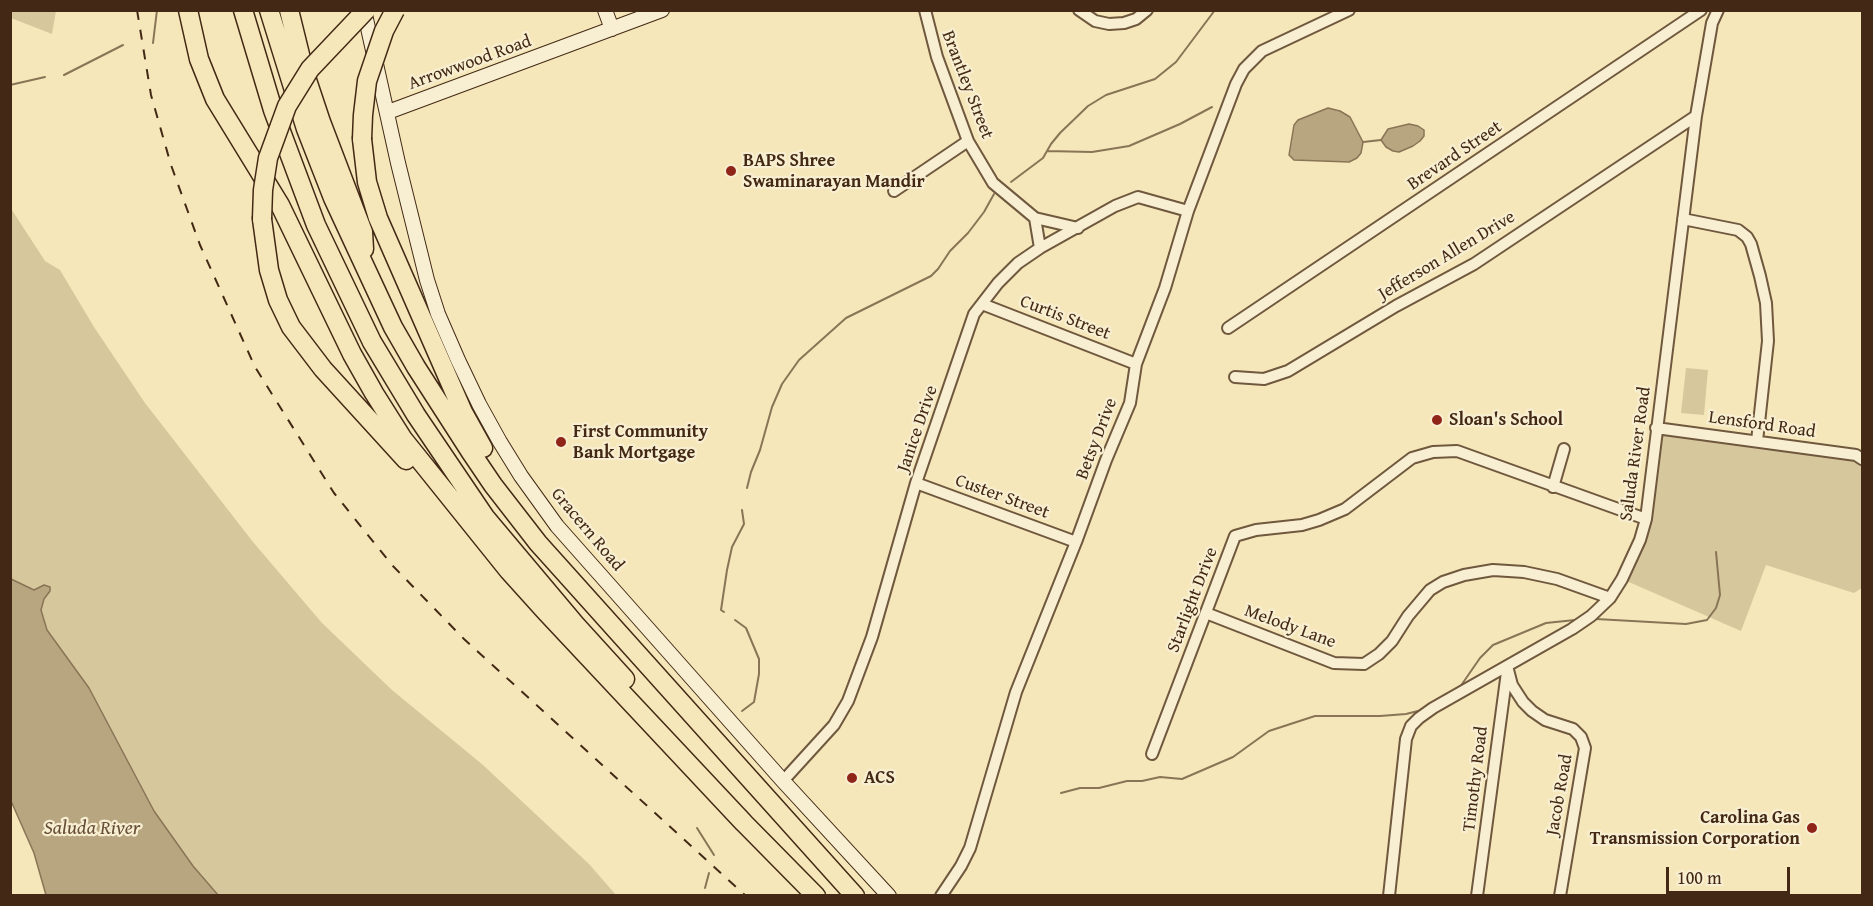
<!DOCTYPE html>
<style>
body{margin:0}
#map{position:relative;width:1873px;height:906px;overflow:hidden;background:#f5e7b9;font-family:"Gentium Book Plus",serif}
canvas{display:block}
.frame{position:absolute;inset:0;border:12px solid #432915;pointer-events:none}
.scale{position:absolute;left:1666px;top:867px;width:124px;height:27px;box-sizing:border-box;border:3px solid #432915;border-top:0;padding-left:8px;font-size:18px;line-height:21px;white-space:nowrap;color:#432915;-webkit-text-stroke:4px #f8efd2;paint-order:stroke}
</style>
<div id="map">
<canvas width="1873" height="906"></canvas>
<div class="frame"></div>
<div class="scale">100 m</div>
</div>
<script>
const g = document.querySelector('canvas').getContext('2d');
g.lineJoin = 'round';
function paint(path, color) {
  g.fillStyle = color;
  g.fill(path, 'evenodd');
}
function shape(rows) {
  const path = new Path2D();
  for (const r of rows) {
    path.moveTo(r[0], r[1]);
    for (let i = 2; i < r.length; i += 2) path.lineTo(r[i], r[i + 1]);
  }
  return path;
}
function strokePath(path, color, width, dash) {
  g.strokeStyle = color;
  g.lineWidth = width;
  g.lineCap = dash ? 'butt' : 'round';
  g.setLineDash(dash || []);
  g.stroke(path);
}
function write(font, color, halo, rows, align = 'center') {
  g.font = font + ' "Gentium Book Plus",serif';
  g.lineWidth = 4.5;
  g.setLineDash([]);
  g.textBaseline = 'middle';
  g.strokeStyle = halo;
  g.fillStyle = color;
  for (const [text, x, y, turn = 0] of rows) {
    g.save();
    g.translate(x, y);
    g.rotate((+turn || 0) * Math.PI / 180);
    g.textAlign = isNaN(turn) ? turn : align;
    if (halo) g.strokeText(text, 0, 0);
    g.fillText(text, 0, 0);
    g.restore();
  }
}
paint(shape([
 [10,11,56,11,52,34,11,18],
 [10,207,45,261,60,270,94,327,145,403,253,542,322,623,392,690,483,765,589,864,616,895,218,896,193,866,154,811,89,688,47,630,41,610,44,599,50,591,44,585,34,590,11,579],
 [1686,368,1708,370,1704,415,1681,413],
 [1656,428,1862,459,1862,588,1854,593,1766,565,1741,631,1622,579,1640,540]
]), '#d7c79d');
const water = shape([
 [1328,108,1340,111,1350,117,1363,142,1361,153,1357,158,1349,162,1294,160,1289,155,1294,125,1298,120,1328,108],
 [1409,124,1418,126,1424,130,1424,136,1420,141,1413,146,1399,152,1393,151,1386,147,1381,140,1388,129,1409,124],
 [11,579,34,590,44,585,50,587,50,591,44,599,41,610,47,630,89,688,154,811,193,866,218,895,46,895,34,853,11,801,11,579]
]);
paint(water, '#b8a681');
strokePath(water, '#897456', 1.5);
strokePath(shape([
 [153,43,157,10],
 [64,75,123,45],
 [10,85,45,77],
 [1363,142,1381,140],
 [1047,151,1092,152,1129,146,1180,124,1212,107],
 [1011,182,1043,158,1051,144,1060,133,1088,106,1106,95,1155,79,1176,62,1215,10],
 [747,488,751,472,760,450,772,407,782,384,799,360,846,318,931,276,938,269,950,251,968,233,984,212,994,194],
 [724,612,721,610,727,570,732,547,744,524,742,510],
 [1596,619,1686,624,1707,620,1716,608,1720,595,1716,552],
 [735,620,746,628,759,659,759,674,754,702,742,711],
 [1460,687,1480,658,1493,645,1546,623,1575,620],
 [1061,793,1080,788,1099,788,1127,781,1142,781,1160,777,1182,779,1233,757,1269,731,1315,716,1380,716,1406,714,1422,710],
 [697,828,714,855],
 [705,888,709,873]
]), '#897456', 2);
const street = shape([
 [925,10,937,57,968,141,993,183,1035,218,1078,228],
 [1079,10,1095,21,1109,24,1124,23,1136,19,1147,10],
 [894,191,968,141],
 [1035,218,1040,248],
 [1683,219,1738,230,1747,237,1751,244,1760,276,1766,303,1768,341,1757,441],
 [982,304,1136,364],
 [1228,328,1701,10],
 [1235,377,1264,379,1288,371,1396,306,1474,264,1696,116],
 [1656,428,1856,455,1862,459],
 [916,483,1076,542],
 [1553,487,1564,449],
 [1206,613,1334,663,1364,664,1379,654,1392,641,1408,616,1430,590,1443,582,1464,575,1493,570,1524,572,1557,579,1610,598],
 [1507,666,1512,685,1523,702,1532,711,1545,720,1573,729,1581,737,1585,748,1560,896],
 [1152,754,1235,536,1256,530,1302,525,1319,520,1345,509,1412,458,1433,452,1457,451,1646,519],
 [783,781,834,725,848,701,872,637,916,483,974,314,998,283,1018,263,1040,248,1115,206,1138,197,1188,211],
 [941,896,961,866,970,848,1016,692,1076,542,1106,460,1130,403,1136,364,1165,288,1188,211,1236,84,1244,69,1262,51,1349,10],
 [1389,896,1406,739,1411,726,1419,718,1433,708,1572,629,1591,616,1610,598,1622,579,1640,540,1646,519,1696,116,1712,23,1718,10],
 [1477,896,1507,672]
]);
const secondary = shape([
 [364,10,398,163,427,280,438,314,458,360,479,404,500,442,521,476,557,526,783,781,889,896],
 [605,10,612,29],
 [388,112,662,10]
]);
const highway = shape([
 [188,10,199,59,215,99,280,205,352,354,374,393,403,439,509,571,546,612,744,823,816,896],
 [243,10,273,110,316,225,372,342,416,415,485,517,575,624,625,679],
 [269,10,306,129,333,198,393,327,416,367,470,451,493,485,538,543,855,896],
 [289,10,304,71,321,122,363,232,364,249],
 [362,139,367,182,378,218,463,412,483,448],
 [262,219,269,270,278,300,291,327,323,369,406,460]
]);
strokePath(street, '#70583e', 14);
strokePath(secondary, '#432915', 16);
strokePath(highway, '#432915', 21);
strokePath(street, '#f8efd2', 10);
strokePath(secondary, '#f8efd2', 14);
strokePath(highway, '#f5e7b9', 18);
strokePath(shape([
 [137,10,151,95,171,165,200,245,255,367,334,493,392,565,464,639,746,896]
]), '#432915', 2, [10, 10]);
const highwayBridge = shape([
 [362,139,363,115,367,81,384,31,395,10],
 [262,219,263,190,268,158,287,106,310,69,366,10]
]);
strokePath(highwayBridge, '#432915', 21, []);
strokePath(highwayBridge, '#f5e7b9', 18);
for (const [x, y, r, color] of [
 [731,171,6,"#8f2418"],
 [1437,420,6,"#8f2418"],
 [561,442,6,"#8f2418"],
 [852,778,6,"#8f2418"],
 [1812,828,6,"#8f2418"]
]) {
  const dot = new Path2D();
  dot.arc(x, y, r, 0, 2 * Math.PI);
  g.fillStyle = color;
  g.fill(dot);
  strokePath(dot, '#f8efd2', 2);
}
write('18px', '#432915', '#f8efd2', [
 ["Arrowwood Road",470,63,-20],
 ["Brantley Street",967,85,69],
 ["Brevard Street",1455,156,-34],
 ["Jefferson Allen Drive",1447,256,-31],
 ["Curtis Street",1065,318,21],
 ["Lensford Road",1762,425,8],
 ["Janice Drive",918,429,-71],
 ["Betsy Drive",1097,439,-69],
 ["Saluda River Road",1636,454,-82],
 ["Custer Street",1002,497,20],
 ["Gracern Road",587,530,50],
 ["Starlight Drive",1193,600,-69],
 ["Melody Lane",1290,627,20],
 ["Timothy Road",1476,779,-83],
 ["Jacob Road",1560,795,-80]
]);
write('bold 18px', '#432915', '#f8efd2', [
 ["BAPS Shree",743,161],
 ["Swaminarayan Mandir",743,182],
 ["Sloan's School",1449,420],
 ["First Community",573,432],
 ["Bank Mortgage",573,453],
 ["ACS",864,778],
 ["Carolina Gas",1800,818,"right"],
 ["Transmission Corporation",1800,839,"right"]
], 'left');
write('italic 20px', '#664e35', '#f8efd2', [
 ["Saluda River",92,829]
]);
</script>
